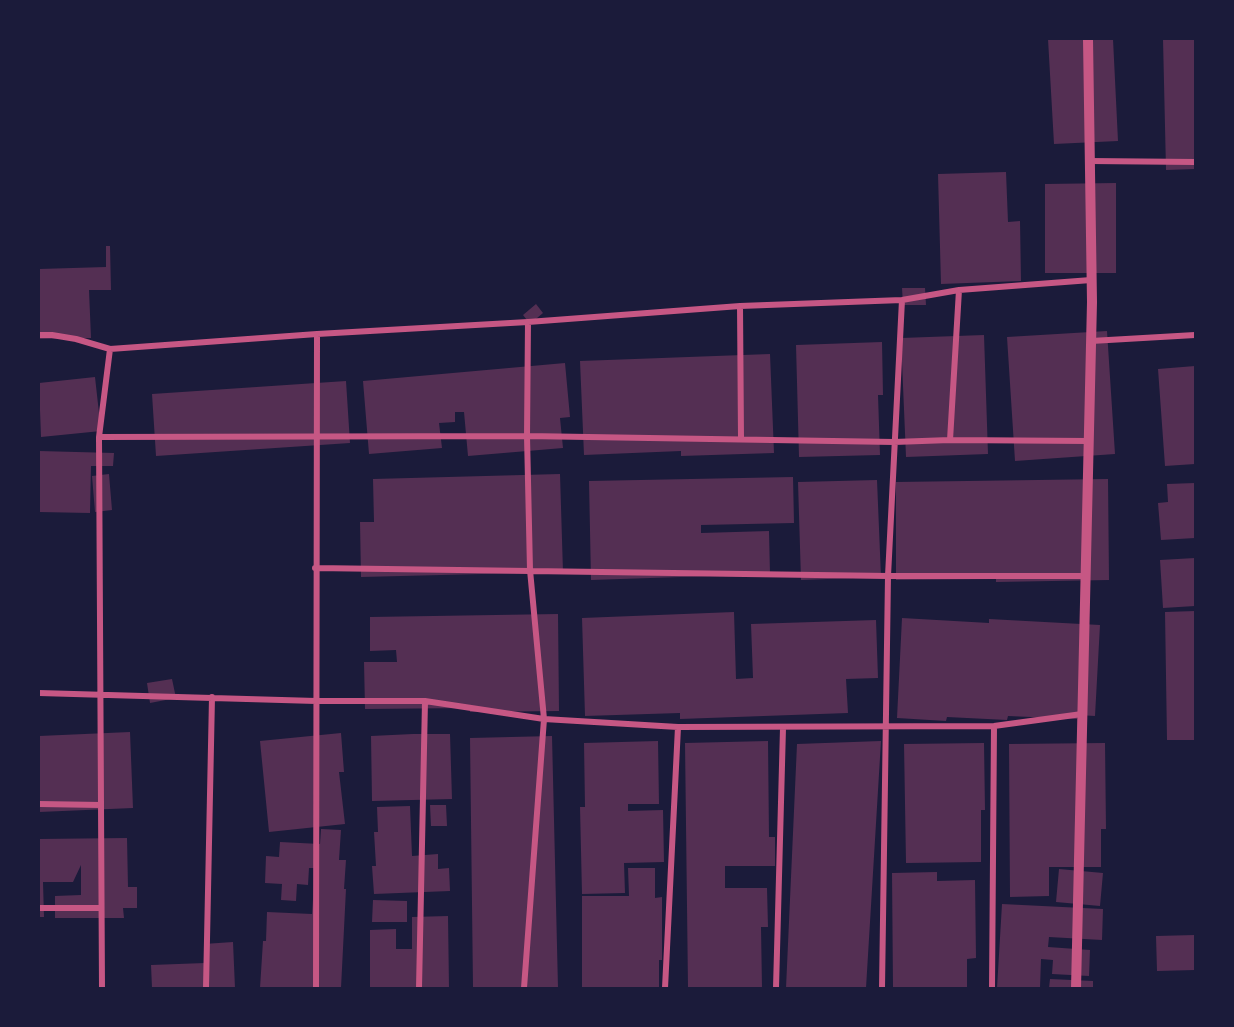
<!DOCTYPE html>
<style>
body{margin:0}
#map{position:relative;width:1234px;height:1027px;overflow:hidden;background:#1b1b3a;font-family:Raleway,sans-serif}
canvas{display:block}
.frame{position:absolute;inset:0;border:40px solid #1b1b3a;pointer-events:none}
</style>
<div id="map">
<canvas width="1234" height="1027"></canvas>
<div class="frame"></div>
</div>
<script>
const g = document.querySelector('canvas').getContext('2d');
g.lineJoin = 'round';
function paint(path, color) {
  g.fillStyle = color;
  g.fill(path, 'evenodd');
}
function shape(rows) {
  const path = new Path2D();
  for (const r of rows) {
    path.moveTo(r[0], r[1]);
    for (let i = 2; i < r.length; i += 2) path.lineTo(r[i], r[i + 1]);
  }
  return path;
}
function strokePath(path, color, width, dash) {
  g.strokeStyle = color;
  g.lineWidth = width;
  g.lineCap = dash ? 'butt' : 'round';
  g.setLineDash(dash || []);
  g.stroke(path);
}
paint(shape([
 [1048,39,1113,39,1118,141,1054,144],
 [1163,39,1195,39,1195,169,1166,170],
 [1006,172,1008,222,1020,221,1021,281,941,284,938,174],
 [1116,183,1116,273,1045,273,1045,184],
 [106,246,110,246,111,290,89,290,91,338,39,339,39,269,106,267],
 [902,288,925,288,926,305,903,305],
 [536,304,543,313,530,324,523,315],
 [1107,331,1115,454,1015,461,1007,337],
 [984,335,988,454,906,457,901,338],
 [882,342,883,395,878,395,880,455,799,457,796,345],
 [770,354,774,453,681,456,681,451,584,455,580,361],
 [565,363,570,417,560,418,563,448,468,456,464,412,455,412,455,422,439,423,442,448,369,454,363,381],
 [1195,366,1195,464,1165,466,1158,369],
 [95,377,101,431,41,437,39,383],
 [346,381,350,443,156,456,152,394],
 [39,451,114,453,113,466,91,466,90,513,39,512],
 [109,474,112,510,95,512,92,476],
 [560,474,563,572,361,577,360,522,374,522,373,479],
 [793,477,794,523,701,525,701,533,769,531,770,574,591,580,589,481],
 [1108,479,1109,580,996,582,996,579,896,580,896,482],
 [877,480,881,577,801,580,798,482],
 [1195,483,1195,538,1161,540,1158,503,1168,502,1167,484],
 [1195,558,1195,606,1163,608,1160,560],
 [1195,611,1195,740,1167,740,1165,612],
 [734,612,736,679,753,678,751,624,876,620,878,678,846,679,848,713,680,719,680,713,585,716,582,618],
 [558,614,559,711,470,712,470,708,365,709,364,662,397,662,396,650,370,651,370,617],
 [902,618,989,623,989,619,1100,625,1095,716,1077,715,1077,719,1008,716,1007,720,947,717,946,721,897,718],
 [172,679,176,698,150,703,147,683],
 [130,732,133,808,39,812,39,736],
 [341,733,344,772,339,772,345,824,269,832,260,741],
 [413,734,450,734,452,799,372,801,371,736],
 [552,736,558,988,473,988,470,738],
 [658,741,659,804,628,804,628,811,663,810,664,862,624,863,625,893,582,894,580,807,585,807,584,743],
 [768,741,769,837,775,837,775,866,725,866,725,888,767,888,768,927,761,927,762,988,688,988,685,743],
 [881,741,866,988,786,988,797,744],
 [984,743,985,810,981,810,981,862,906,863,904,744],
 [1105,743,1106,829,1101,829,1101,867,1049,867,1049,896,1010,897,1009,744],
 [430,805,446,805,447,826,431,826],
 [410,806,412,856,438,854,438,869,449,868,450,891,374,894,372,866,376,866,374,832,378,832,377,807],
 [321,829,341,830,339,860,346,860,344,889,346,889,341,988,260,988,263,941,266,941,267,912,312,914,315,868,309,868,308,885,297,884,296,901,281,900,282,884,265,883,266,856,279,857,280,842,320,844],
 [127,838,128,887,137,887,137,908,123,908,124,918,55,918,55,896,81,895,81,865,73,882,43,882,44,917,39,917,39,839],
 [628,868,655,868,655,898,662,897,662,960,659,960,659,988,582,988,582,896,629,896],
 [1059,869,1103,873,1100,906,1056,902],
 [937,872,937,881,975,880,976,958,967,959,967,988,893,988,892,873],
 [373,900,407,901,407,922,372,922],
 [1002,904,1103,909,1102,940,1049,937,1048,947,1090,950,1089,976,1052,974,1053,960,1041,959,1040,988,997,988],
 [448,916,449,988,370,988,370,930,396,929,396,949,412,949,412,917],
 [1195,935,1195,970,1157,971,1156,936],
 [233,942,235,988,152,988,151,965,205,963,204,944],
 [1050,979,1093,981,1093,988,1049,988]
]), '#542f53');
strokePath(shape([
 [1090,161,1195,162],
 [740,306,741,438],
 [39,335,52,335,76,339,110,349],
 [1091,341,1195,335],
 [99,437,527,436,894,442,950,440,1088,441],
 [950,440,959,290],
 [315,568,888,576,1086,576],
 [39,693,316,701,425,701,544,719,678,727,994,726,1082,714],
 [39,804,101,805],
 [39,908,101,908],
 [102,988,99,437,110,349,317,334,528,322,740,306,902,300,959,290,1091,280],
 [206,988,212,697],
 [316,988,317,334],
 [419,988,425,701],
 [524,988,544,719,530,570,527,436,528,322],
 [665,988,678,727],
 [776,988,783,728],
 [882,988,888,576,902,300],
 [992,988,994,726]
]), '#c65784', 6);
strokePath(shape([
 [1076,988,1092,302,1088,39]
]), '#c65784', 10);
</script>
